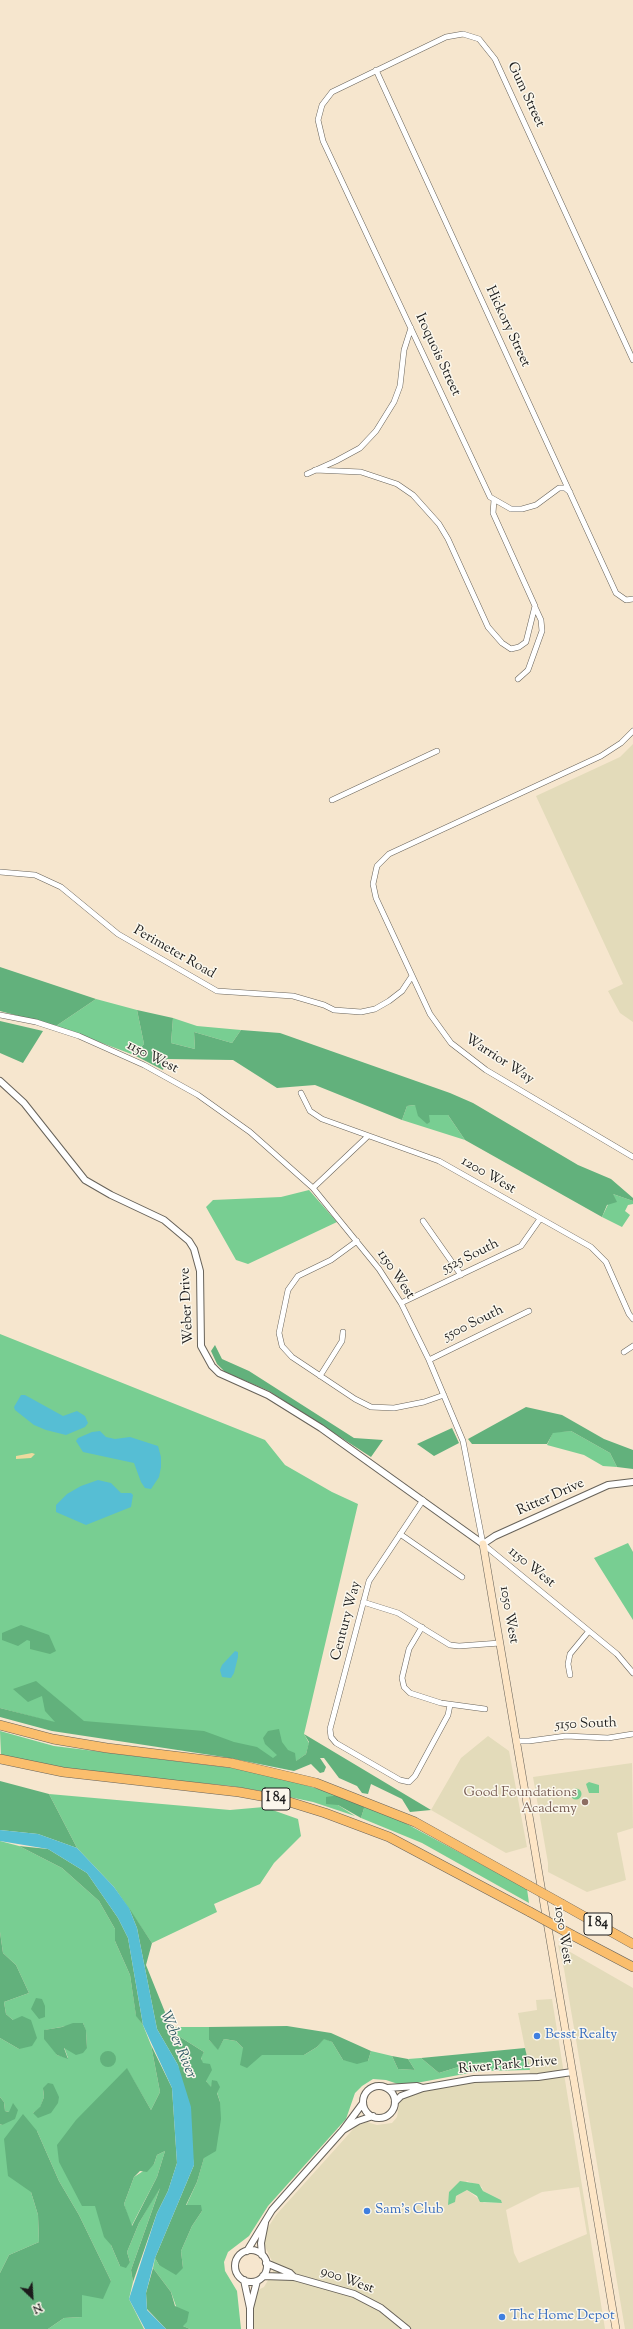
<!DOCTYPE html>
<style>
body{margin:0}
#map{position:relative;width:633px;height:2329px;overflow:hidden;background:#f6e6ce;font-family:"Sorts Mill Goudy",serif}
canvas{display:block}
.north{position:absolute;left:12px;top:2277px;width:40px;height:40px;-webkit-text-stroke:3px #fbf7ec;paint-order:stroke;rotate:155deg;font-size:11px;font-weight:700;line-height:16px;text-align:center;color:#1c1c1c}
.north::after{content:'';display:block;margin:auto;width:14px;height:18px;background:#1c1c1c;clip-path:polygon(50% 0,100% 100%,50% 72%,0 100%)}
</style>
<div id="map">
<canvas width="633" height="2329"></canvas>
<div class="north">N</div>
</div>
<script>
const g = document.querySelector('canvas').getContext('2d');
g.lineJoin = 'round';
function paint(path, color) {
  g.fillStyle = color;
  g.fill(path, 'evenodd');
}
function shape(rows) {
  const path = new Path2D();
  for (const r of rows) {
    if (r.length === 3) {
      path.moveTo(r[0] + r[2], r[1]);
      path.arc(r[0], r[1], r[2], 0, 2 * Math.PI);
      continue;
    }
    path.moveTo(r[0], r[1]);
    for (let i = 2; i < r.length; i += 2) path.lineTo(r[i], r[i + 1]);
  }
  return path;
}
function strokePath(path, color, width, dash) {
  g.strokeStyle = color;
  g.lineWidth = width;
  g.lineCap = dash ? 'butt' : 'round';
  g.setLineDash(dash || []);
  g.stroke(path);
}
function write(font, color, halo, rows, align = 'center') {
  g.font = font + ' "Sorts Mill Goudy",serif';
  g.lineWidth = 3;
  g.setLineDash([]);
  g.textBaseline = 'middle';
  g.strokeStyle = halo;
  g.fillStyle = color;
  for (const [text, x, y, turn = 0] of rows) {
    g.save();
    g.translate(x, y);
    g.rotate((+turn || 0) * Math.PI / 180);
    g.textAlign = isNaN(turn) ? turn : align;
    if (halo) g.strokeText(text, 0, 0);
    g.fillText(text, 0, 0);
    g.restore();
  }
}
paint(shape([
 [633,744,633,1022,620,1013,608,991,623,984,536,796,620,757],
 [488,1736,509,1751,527,1847,506,1853,431,1810,461,1758],
 [632,1763,633,1828,617,1833,626,1880,587,1892,548,1872,548,1863,533,1777],
 [558,1945,633,1988,633,2329,625,2329,564,1969],
 [552,1999,605,2329,252,2329,249,2291,256,2291,264,2287,273,2272,272,2261,263,2242,265,2232,276,2215,356,2126,367,2122,377,2125,392,2123,397,2117,399,2105,397,2098,414,2092,482,2081,531,2078,518,2013,537,2010,536,2000],
 [467,2181,482,2187,483,2191,501,2200,502,2203,484,2203,467,2190,456,2196],
 [579,2187,587,2234,519,2263,514,2253,506,2210,542,2192]
]), '#e3dbba');
paint(shape([
 [96,999,137,1010,144,1044,134,1055,56,1026],
 [173,1018,197,1026,241,1030,232,1043,194,1032,195,1049,171,1043],
 [415,1105,429,1115,448,1115,465,1140,402,1120,407,1106],
 [309,1190,337,1222,248,1264,236,1260,206,1207,213,1200,281,1197],
 [613,1194,633,1201,633,1204,628,1205,625,1211,630,1215,622,1227,602,1217],
 [0,1334,265,1440,285,1465,332,1492,358,1504,304,1734,309,1743,306,1754,295,1762,56,1723,0,1708],
 [571,1431,610,1453,617,1467,603,1466,584,1455,547,1445,553,1432],
 [628,1543,633,1552,633,1620,594,1558],
 [0,1731,54,1746,232,1768,277,1777,339,1795,338,1805,355,1816,313,1802,261,1791,231,1786,66,1770,1,1755],
 [589,1782,599,1785,599,1793,589,1793,586,1784],
 [576,1794,5.5],
 [49,1794,230,1810,264,1807,298,1819,301,1836,274,1863,260,1884,214,1904,217,1912,152,1943,114,1887,77,1848],
 [365,1805,392,1816,527,1889,529,1903,422,1843,361,1818],
 [0,1841,19,1846,62,1868,99,1901,115,1929,115,1941,130,1975,136,2015,143,2025,151,2045,160,2092,151,2110,127,2069,113,2207,111,2245,120,2266,130,2262,127,2252,139,2223,161,2185,131,2270,133,2282,129,2299,144,2329,48,2329,64,2318,82,2317,82,2295,111,2281,79,2215,59,2181,37,2131,31,2192,38,2215,39,2242,9,2255,0,2273,0,2124,2,2125,9,2112,5,2111,4,2102,0,2097,0,2038,19,2049,13,2020,6,2014,4,2002,29,1993,16,1965,3,1953,0,1932],
 [83,2023,86,2031,87,2048,64,2047,68,2058,57,2055,45,2030],
 [43,2088,51,2113,33,2113,40,2108,44,2097],
 [171,2027,209,2027,209,2040,218,2049,224,2039,236,2041,243,2048,262,2055,304,2055,317,2047,324,2038,332,2042,343,2060,368,2061,371,2051,392,2056,398,2069,415,2070,408,2059,421,2058,439,2073,471,2063,528,2061,530,2070,480,2071,411,2084,398,2084,386,2080,373,2079,362,2086,355,2093,346,2119,268,2206,249,2236,228,2252,224,2262,225,2271,237,2291,241,2329,190,2329,183,2326,171,2292,153,2268,155,2258,159,2265,183,2268,181,2251,192,2226,202,2211,186,2206,197,2182,220,2102,213,2080,211,2088,206,2081,201,2057,204,2052,177,2035],
 [165,2151,157,2177,131,2227,124,2204,134,2177,154,2164,157,2155],
 [460,2181,479,2184,483,2191,501,2200,502,2203,480,2202,477,2196,467,2190,456,2196,455,2202,448,2205,449,2192]
]), '#78ce92');
paint(shape([
 [0,967,96,999,56,1026,0,1011],
 [137,1010,173,1018,171,1043,195,1049,194,1032,232,1043,241,1030,280,1033,450,1093,473,1103,578,1165,611,1179,633,1198,633,1201,613,1194,617,1202,607,1205,602,1217,465,1140,448,1115,429,1115,430,1122,427,1124,418,1116,415,1105,407,1106,402,1120,315,1085,277,1088,233,1060,167,1059,163,1070,134,1055,144,1044],
 [0,1021,43,1031,23,1063,0,1053],
 [215,1345,222,1359,249,1371,354,1438,383,1440,371,1457,269,1391,225,1372,217,1364,211,1351],
 [526,1407,562,1415,604,1439,633,1450,633,1469,617,1467,610,1453,571,1431,553,1433,547,1444,472,1444,468,1439],
 [452,1428,459,1443,434,1456,417,1444],
 [21,1625,49,1635,56,1651,50,1654,30,1649,30,1641,27,1640,18,1646,2,1640,2,1633],
 [36,1681,84,1721,204,1731,234,1742,257,1747,273,1758,277,1755,265,1744,263,1738,268,1731,279,1729,282,1742,288,1750,295,1753,296,1761,306,1754,309,1742,304,1734,431,1810,410,1812,402,1799,371,1784,368,1794,362,1793,357,1786,339,1778,324,1758,320,1758,326,1767,324,1772,320,1773,311,1764,294,1771,224,1757,52,1731,0,1717,0,1708,55,1722,45,1711,42,1696,28,1702,13,1689],
 [0,1781,49,1794,77,1848,38,1834,0,1830],
 [339,1795,365,1805,361,1818,338,1805,326,1804,326,1797],
 [19,1846,48,1849,87,1873,118,1918,128,1938,143,2025,136,2016,130,1975,115,1941,115,1929,99,1901,62,1868],
 [129,1908,152,1943,146,1965,171,2027,177,2035,204,2052,201,2058,203,2063,210,2064,212,2070,206,2081,211,2087,212,2080,217,2081,220,2087,217,2093,220,2102,221,2119,216,2151,204,2158,197,2182,186,2205,201,2205,202,2211,192,2226,181,2251,183,2268,176,2275,159,2265,155,2258,194,2165,178,2065,157,2029,137,1928],
 [0,1932,3,1953,16,1965,29,1993,4,2002,6,2014,13,2020,22,2016,31,2020,37,2038,32,2046,19,2049,0,2038],
 [36,1998,42,1999,45,2006,45,2017,39,2019,31,2009],
 [73,2023,83,2023,86,2030,87,2048,83,2053,76,2055,64,2048,68,2059,57,2055,44,2039,44,2030,62,2027],
 [287,2026,331,2033,371,2051,368,2061,357,2064,343,2060,332,2042,324,2039,317,2047,304,2055,262,2055,247,2068,240,2065,243,2048,236,2041,224,2039,218,2050,209,2040,209,2027],
 [151,2045,172,2088,177,2163,168,2191,157,2213,133,2282,131,2270,160,2188,139,2223,127,2252,130,2262,126,2268,120,2266,111,2245,104,2237,95,2206,82,2206,59,2162,57,2145,76,2120,127,2068,151,2110,160,2092],
 [165,2151,157,2177,132,2226,124,2204,134,2177,140,2171,147,2172,154,2164,157,2155],
 [525,2048,528,2061,471,2063,439,2073,421,2058],
 [108,2059,8],
 [392,2056,408,2059,415,2070,398,2069],
 [48,2083,53,2084,59,2097,58,2103,51,2113,38,2118,33,2113,40,2107,44,2097,43,2088],
 [0,2097,4,2102,5,2111,9,2112,13,2103,18,2110,15,2119,2,2125,0,2124],
 [23,2114,37,2131,59,2181,79,2215,111,2281,103,2299,82,2295,82,2317,64,2318,48,2329,0,2329,0,2273,9,2255,39,2242,38,2215,31,2192,8,2176,4,2139],
 [153,2268,171,2292,175,2306,189,2312,187,2322,183,2326,190,2329,166,2329,147,2309,146,2293]
]), '#62b17c');
paint(shape([
 [32,1453,35,1454,31,1458,16,1459,16,1456]
]), '#eeda9e');
paint(shape([
 [21,1395,25,1395,63,1416,77,1411,85,1416,88,1423,85,1427,66,1435,46,1430,34,1425,15,1410,14,1407],
 [100,1431,106,1437,115,1439,130,1437,158,1446,161,1457,161,1467,159,1477,151,1489,145,1488,141,1482,134,1463,83,1452,76,1441,78,1438,92,1432],
 [98,1480,111,1483,121,1493,131,1493,133,1495,131,1507,86,1525,56,1512,56,1505,67,1494,81,1486],
 [235,1651,238,1652,238,1657,234,1673,231,1678,222,1677,220,1670,222,1665],
 [0,1830,38,1834,77,1848,114,1887,129,1908,137,1928,157,2029,178,2065,191,2107,194,2165,155,2258,146,2293,147,2310,166,2329,145,2329,129,2299,157,2213,168,2191,177,2163,172,2088,143,2025,128,1938,118,1918,87,1873,48,1849,0,1841]
]), '#56bed4');
const minor = shape([
 [376,70,616,593,626,600,633,599],
 [315,470,361,472,397,484,413,495,439,524,448,539,488,627,502,643,511,649,519,647,526,642,535,606,493,513,494,500],
 [307,474,336,461,360,448,376,431,394,402,400,386,404,350,411,328],
 [570,492,565,488,559,488,536,505,522,509,511,509,490,497,323,141,318,120,322,105,332,92,446,37,463,34,479,39,495,59,633,360],
 [518,679,528,670,542,631,541,620,535,607],
 [633,731,621,743,601,756,389,854,377,866,373,884,376,898,430,1014,451,1043,486,1070,633,1157],
 [332,800,437,751],
 [0,872,35,875,61,887,118,934,217,991,293,996,324,1005,334,1010,361,1012,375,1009,389,1001,402,991,412,976],
 [0,1015,36,1022,79,1036,144,1065,198,1095,250,1132,313,1188,379,1269,401,1303,429,1360,463,1441,483,1544,617,1654,633,1673],
 [301,1093,310,1111,322,1119,439,1161,591,1247,606,1262,629,1314,633,1319],
 [313,1188,368,1136],
 [423,1221,461,1275],
 [357,1241,331,1260,298,1276,288,1290,279,1333,282,1346,292,1357,355,1399,371,1407,394,1408,424,1402,444,1395],
 [401,1303,521,1246,540,1219],
 [624,1352,633,1346],
 [429,1360,529,1311],
 [320,1376,342,1341,343,1332],
 [423,1500,369,1581,330,1729,331,1737,336,1743,400,1780,409,1782,415,1776,448,1715,450,1705],
 [400,1534,462,1577],
 [363,1602,398,1613,450,1645,459,1646,500,1643],
 [422,1627,409,1649,402,1678,404,1687,410,1693,441,1703,485,1709],
 [570,1675,568,1664,570,1654,589,1631],
 [516,1741,529,1741,566,1736,608,1738,633,1734]
]);
const tertiary = shape([
 [0,1081,24,1103,85,1180,111,1195,164,1220,189,1241,194,1249,200,1271,201,1346,212,1366,219,1373,268,1395,321,1428,483,1544,495,1536,608,1485,633,1482],
 [379,2102,16],
 [387,2088,417,2086,423,2088],
 [395,2102,401,2096,423,2088,474,2079,538,2077,572,2072],
 [343,2130,358,2121,373,2116],
 [251,2266,16],
 [247,2251,272,2210,343,2130,363,2103],
 [262,2255,261,2243,265,2223],
 [266,2263,290,2273,294,2277],
 [263,2276,294,2277,354,2294,381,2308,407,2329],
 [244,2280,250,2308,250,2329],
 [250,2308,257,2281]
]);
const secondary = shape([
 [483,1544,616,2329]
]);
const motorway = shape([
 [0,1725,53,1739,107,1748,231,1763,316,1783,415,1822,528,1885],
 [0,1759,63,1772,239,1792,283,1800,325,1813,389,1837,530,1912],
 [562,1904,633,1944],
 [572,1935,633,1967]
]);
strokePath(minor, '#68635a', 6);
strokePath(tertiary, '#68635a', 8);
strokePath(secondary, '#68635a', 8);
strokePath(motorway, '#68635a', 10);
strokePath(minor, '#fff', 5);
strokePath(tertiary, '#fff', 6);
strokePath(secondary, '#fde5c5', 7);
strokePath(motorway, '#fabe6d', 9);
const motorwayBridge = shape([
 [528,1885,562,1904],
 [530,1912,572,1935]
]);
strokePath(motorwayBridge, '#68635a', 10, []);
strokePath(motorwayBridge, '#fabe6d', 9);
for (const [x, y, r, color] of [
 [585,1802,4,"#8d6e63"],
 [537,2036,4,"#3f7fe0"],
 [367,2211,4,"#3f7fe0"],
 [502,2317,4,"#3f7fe0"]
]) {
  const dot = new Path2D();
  dot.arc(x, y, r, 0, 2 * Math.PI);
  g.fillStyle = color;
  g.fill(dot);
  strokePath(dot, '#fbf7ec', 1.5);
}
for (const [x, y, w] of [
 [276,1799,28],
 [598,1924,28]
]) {
  const box = new Path2D();
  box.roundRect(x - w / 2, y - 11, w, 22, 3);
  g.fillStyle = '#fbf7ec';
  g.fill(box);
  strokePath(box, '#1c1c1c', 1);
}
write('bold 13px', '#1c1c1c', null, [
 ["I 84",276,1799],
 ["I 84",598,1924]
]);
write('14px', '#1c1c1c', '#fbf7ec', [
 ["Gum Street",525,95,65],
 ["Hickory Street",507,327,65],
 ["Iroquois Street",437,355,65],
 ["Perimeter Road",174,953,30],
 ["1150 West",152,1058,27],
 ["Warrior Way",499,1060,33],
 ["1200 West",488,1176,30],
 ["5525 South",471,1257,-26],
 ["1150 West",395,1275,56],
 ["Weber Drive",188,1306,-93],
 ["5500 South",474,1324,-26],
 ["Ritter Drive",551,1498,-24],
 ["1150 West",531,1568,39],
 ["1050 West",508,1615,80],
 ["Century Way",347,1621,-75],
 ["5150 South",586,1725,-2],
 ["1050 West",562,1935,81],
 ["River Park Drive",508,2066,-5],
 ["900 West",347,2281,20]
]);
write('14px', '#785e54', '#fbf7ec', [
 ["Good Foundations",577,1794],
 ["Academy",577,1810]
], 'right');
write('14px', '#366cbe', '#fbf7ec', [
 ["Besst Realty",545,2036],
 ["Sam's Club",375,2211],
 ["The Home Depot",510,2317]
], 'left');
write('italic 15px', '#335d66', '#fbf7ec', [
 ["Weber River",177,2045,67]
]);
</script>
